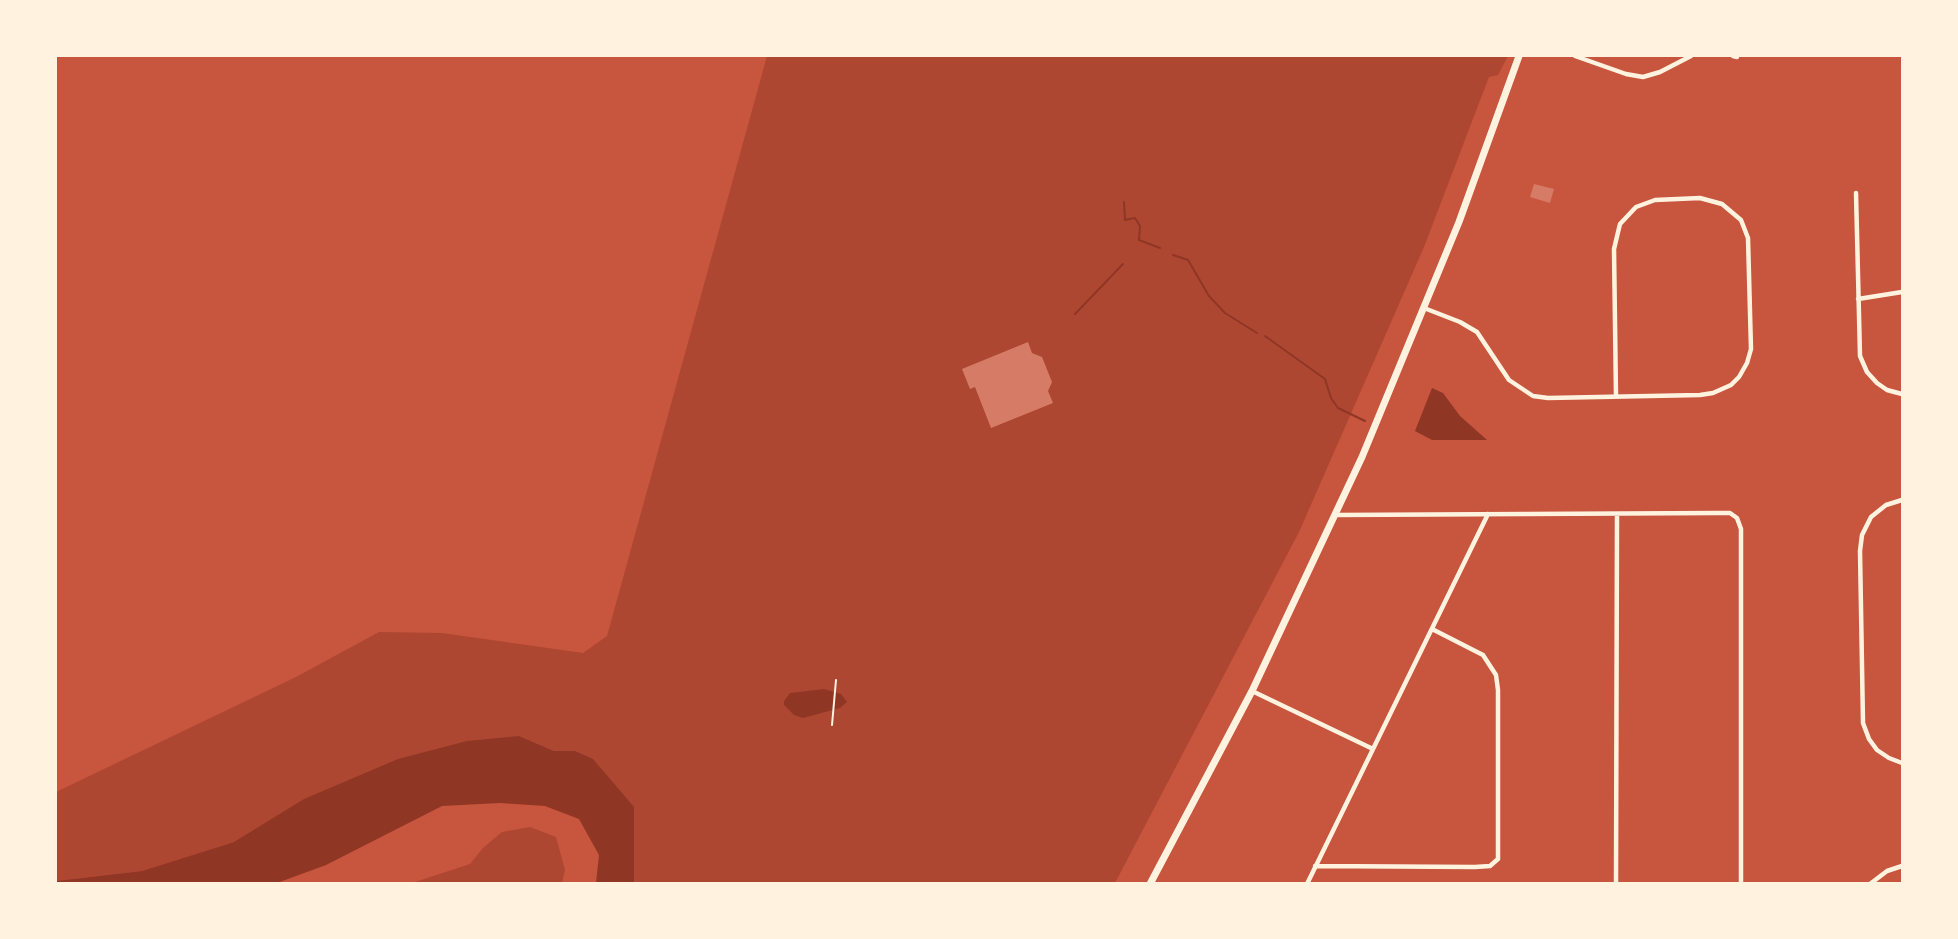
<!DOCTYPE html>
<style>
body{margin:0}
#map{position:relative;width:1958px;height:939px;overflow:hidden;background:#c8553d;font-family:Bitter,serif}
canvas{display:block}
.frame{position:absolute;inset:0;border:57px solid #fff3e0;pointer-events:none}
</style>
<div id="map">
<canvas width="1958" height="939"></canvas>
<div class="frame"></div>
</div>
<script>
const g = document.querySelector('canvas').getContext('2d');
g.lineJoin = 'round';
function paint(path, color) {
  g.fillStyle = color;
  g.fill(path, 'evenodd');
}
function shape(rows) {
  const path = new Path2D();
  for (const r of rows) {
    path.moveTo(r[0], r[1]);
    for (let i = 2; i < r.length; i += 2) path.lineTo(r[i], r[i + 1]);
  }
  return path;
}
function strokePath(path, color, width, dash) {
  g.strokeStyle = color;
  g.lineWidth = width;
  g.lineCap = dash ? 'butt' : 'round';
  g.setLineDash(dash || []);
  g.stroke(path);
}
paint(shape([
 [767,56,1508,56,1498,75,1489,77,1424,247,1299,532,1115,883,631,883,575,751,554,751,519,736,234,842,142,871,56,881,56,792,296,677,379,632,442,633,583,653,607,636],
 [530,827,556,837,565,870,562,883,412,883,470,864,483,848,502,832]
]), '#ae4732');
paint(shape([
 [1432,388,1443,393,1460,416,1487,440,1432,440,1415,431],
 [824,689,841,694,847,702,840,708,803,718,794,715,784,705,784,701,790,693],
 [519,736,554,751,575,751,593,759,634,807,634,883,596,883,599,855,579,819,545,806,500,803,442,806,326,865,277,883,56,883,56,881,142,871,234,842,304,799,398,759,467,741]
]), '#8f3625');
strokePath(shape([
 [1124,202,1125,220,1135,218,1140,226,1139,240,1160,248],
 [1173,255,1188,260,1209,296,1225,313,1257,333],
 [1075,314,1123,264],
 [1265,336,1325,379,1331,398,1338,408,1365,421]
]), '#8f3625', 2);
paint(shape([
 [1534,184,1554,189,1550,203,1530,197],
 [1028,342,1032,353,1042,357,1052,382,1048,391,1053,403,991,428,975,387,970,389,962,369]
]), '#d67c66');
strokePath(shape([
 [832,725,836,680]
]), '#fff3e0', 2);
strokePath(shape([
 [1575,56,1626,74,1643,77,1660,72,1691,56],
 [1733,56,1737,57],
 [1856,193,1860,356,1867,372,1877,383,1887,390,1902,394],
 [1858,299,1902,292],
 [1424,308,1460,322,1477,332,1509,380,1533,396,1548,398,1700,395,1713,393,1731,385,1739,377,1747,363,1751,349,1748,238,1741,220,1722,204,1700,198,1655,200,1636,207,1620,224,1614,249,1616,396],
 [1902,500,1886,505,1871,517,1862,535,1860,551,1863,723,1869,739,1877,750,1889,758,1902,763],
 [1336,515,1718,513,1730,513,1737,518,1741,529,1741,884],
 [1252,691,1373,749],
 [1315,866,1475,867,1490,866,1498,859,1498,690,1496,675,1483,655,1432,629],
 [1307,884,1488,514],
 [1616,884,1617,514],
 [1870,884,1887,871,1902,866]
]), '#fff3e0', 4.5);
strokePath(shape([
 [1150,884,1252,691,1362,457,1459,222,1519,56]
]), '#fff3e0', 7);
</script>
